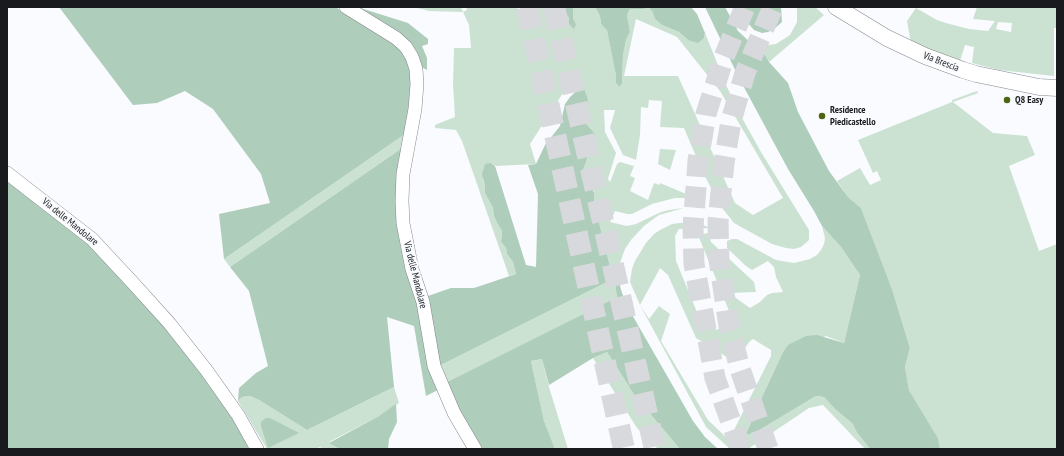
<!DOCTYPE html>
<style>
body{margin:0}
#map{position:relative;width:1064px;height:456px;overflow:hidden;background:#f9fbfe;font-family:"PT Sans Narrow",sans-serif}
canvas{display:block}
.frame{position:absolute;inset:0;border:8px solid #181a1d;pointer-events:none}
</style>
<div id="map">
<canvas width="1064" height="456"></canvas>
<div class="frame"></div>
</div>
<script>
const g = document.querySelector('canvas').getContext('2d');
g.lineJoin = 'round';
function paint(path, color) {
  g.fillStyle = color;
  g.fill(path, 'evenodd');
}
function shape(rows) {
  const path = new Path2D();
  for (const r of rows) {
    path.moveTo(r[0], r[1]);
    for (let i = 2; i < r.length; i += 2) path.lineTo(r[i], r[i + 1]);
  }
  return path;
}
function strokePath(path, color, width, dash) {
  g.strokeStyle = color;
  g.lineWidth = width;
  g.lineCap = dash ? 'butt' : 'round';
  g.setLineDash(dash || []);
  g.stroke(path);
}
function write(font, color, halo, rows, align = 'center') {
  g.font = font + ' "PT Sans Narrow",sans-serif';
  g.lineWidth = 3.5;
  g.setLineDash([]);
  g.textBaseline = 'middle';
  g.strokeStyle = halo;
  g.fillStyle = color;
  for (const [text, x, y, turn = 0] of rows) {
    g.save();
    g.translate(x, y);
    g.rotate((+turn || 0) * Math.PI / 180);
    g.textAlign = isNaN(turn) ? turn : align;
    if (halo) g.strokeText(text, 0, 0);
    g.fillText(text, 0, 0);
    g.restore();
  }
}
paint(shape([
 [413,7,461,7,463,12,467,10,466,7,517,7,520,21,523,20,520,7,562,7,569,18,569,24,576,24,573,18,573,7,595,7,600,16,601,24,607,29,616,76,616,83,619,87,622,84,623,55,626,40,630,32,627,15,630,9,644,9,648,7,652,11,655,19,662,25,679,32,688,40,704,38,705,33,726,85,742,118,761,152,809,230,809,240,801,247,794,249,786,248,772,244,734,223,719,204,701,168,684,128,660,127,662,101,649,100,648,108,641,107,640,135,636,160,623,155,610,128,615,110,604,110,605,132,616,153,608,179,610,182,617,164,620,162,634,166,630,176,635,178,630,191,648,200,654,183,659,185,660,183,703,201,690,198,675,198,652,204,632,214,627,214,615,211,610,222,627,226,636,224,661,212,669,210,684,208,659,215,652,220,644,226,631,240,625,249,617,271,615,283,617,297,447,382,441,365,613,279,594,202,594,193,592,185,583,170,586,159,585,123,588,99,583,85,575,86,563,93,530,144,536,164,496,166,491,163,483,180,485,186,485,193,493,208,494,216,497,223,502,231,501,242,506,248,507,254,513,262,516,274,509,276,462,141,456,130,435,128,435,125,455,117,453,84,454,48,471,48,469,25,463,12,429,11],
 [636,19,677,37,720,91,783,198,753,215,735,203,678,76,624,76],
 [797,7,815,7,824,15,769,62,760,46,776,44,790,35,797,22],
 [977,7,1054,7,1057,9,1057,28,1054,28,1054,76,999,70,972,63,974,47,965,45,960,61,911,43,907,21,916,8,937,20,946,23,969,29,988,31,995,21,973,19],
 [998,22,1012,23,1011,32,996,29],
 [977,91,978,93,953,102,993,133,1027,136,1035,155,1009,166,1039,251,1057,244,1057,449,940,449,938,438,909,390,905,367,910,348,892,289,861,208,848,197,837,181,860,168,870,185,881,180,877,171,873,173,858,140,952,102,952,100],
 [408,132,405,146,230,267,224,259],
 [660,149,676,150,670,170,658,164],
 [679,223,693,223,703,225,710,228,679,229,675,236,676,261,699,317,709,313,716,330,734,323,698,235,708,233,711,242,754,282,756,292,729,293,750,308,760,302,767,295,772,293,783,292,776,277,774,267,768,261,752,270,746,266,727,248,727,241,732,239,737,239,776,260,794,263,810,259,817,255,821,250,824,244,825,238,822,226,841,247,860,275,844,343,826,336,782,354,762,397,746,434,756,432,816,396,824,397,835,409,853,424,856,431,870,449,865,449,823,405,809,408,748,449,730,449,706,427,640,305,630,282,632,269,635,261,646,243,654,234,660,230,672,224],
 [660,268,668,275,696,338,735,362,750,341,753,339,771,350,771,356,729,440,708,420,661,341,670,314,659,306,649,319,640,305],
 [607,352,635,396,680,449,658,449,637,428,593,358],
 [542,359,549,387,568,449,555,449,544,421,531,361],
 [394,387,399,403,379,416,329,442,340,449,323,449,320,447,316,449,267,449,238,401,242,397,250,396,259,400,307,430]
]), '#cbe2d3');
paint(shape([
 [59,7,336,7,341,11,363,22,404,50,413,68,408,132,224,259,219,214,270,203,261,174,213,109,185,91,157,103,133,105],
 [357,7,408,23,428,39,428,44,422,46,427,58,427,70,421,67],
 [562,7,573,7,573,18,576,24,574,29,569,24,569,18],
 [595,7,691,7,697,14,705,33,704,38,698,43,688,40,679,32,662,25,655,19,652,11,648,7,644,9,630,9,627,15,630,32,626,40,623,55,622,84,619,87,616,83,616,76,607,30,601,24,600,16],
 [705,7,725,7,738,31,752,44,760,46,769,62,788,83,798,112,829,171,848,197,861,208,892,289,910,348,905,367,909,390,938,438,940,449,870,449,856,431,853,424,835,409,824,397,816,396,756,432,749,434,746,434,762,397,782,354,788,345,806,336,817,335,844,343,860,275,841,247,822,226,814,211,788,169,739,78],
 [738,7,781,7,782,22,774,29,768,32,762,33,754,30,747,22],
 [583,85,588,99,585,123,595,134,583,170,589,175,588,180,594,193,594,202,613,279,441,365,436,355,425,297,451,288,474,288,516,274,513,262,507,254,506,248,501,242,502,231,497,223,494,216,493,208,485,193,485,186,482,174,485,164,491,163,495,166,526,265,536,267,538,194,528,165,536,164,545,145,560,126,565,104,570,97],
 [405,146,400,188,440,389,426,396,414,326,387,317,394,387,307,430,259,400,250,396,242,397,238,401,239,388,256,373,268,366,249,291,230,267],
 [7,179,84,237,154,312,216,391,253,449,7,449],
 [617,271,621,290,627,306,693,421,705,437,718,449,680,449,635,396,607,352,593,358,549,385,542,359,531,361,544,421,555,449,479,449,471,438,447,382,617,297,615,283],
 [396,404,397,422,389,439,388,449,340,449,329,443,379,416],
 [266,418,270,418,299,433,268,448,261,426,261,422]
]), '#aecdba');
strokePath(shape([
 [741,449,715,378,694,264,693,227,698,161,706,114,724,57,745,7],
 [768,449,740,369,729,326,719,260,718,221,724,163,731,121,745,73,773,7]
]), '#d7d9dc', 21, [21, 10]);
strokePath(shape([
 [527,7,624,449],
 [554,7,655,449]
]), '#d7d9dc', 22, [22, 11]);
const minor = shape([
 [346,7,396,38,406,47,412,57,416,69,417,84,415,109,403,174,402,201,403,223,412,269,423,302,434,366,454,413,475,449],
 [7,173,92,239,133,283,170,324,207,371,238,415,257,449]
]);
const tertiary = shape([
 [836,7,887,38,925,56,963,70,976,74,1039,87,1057,88]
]);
strokePath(minor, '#84888f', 14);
strokePath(tertiary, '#84888f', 17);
strokePath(minor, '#fff', 13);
strokePath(tertiary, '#fff', 16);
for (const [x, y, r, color] of [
 [1007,100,4,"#4d6513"],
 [822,116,4,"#4d6513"]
]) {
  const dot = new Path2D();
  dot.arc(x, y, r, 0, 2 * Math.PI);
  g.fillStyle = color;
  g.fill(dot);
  strokePath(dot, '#f9fbfe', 1.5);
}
write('10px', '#181a1d', '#f9fbfe', [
 ["Via Brescia",941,62,21],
 ["Via delle Mandolare",70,222,39],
 ["Via delle Mandolare",415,275,76]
]);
write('bold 10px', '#181a1d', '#f9fbfe', [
 ["Q8 Easy",1015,100],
 ["Residence",830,110],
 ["Piedicastello",830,122]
], 'left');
</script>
